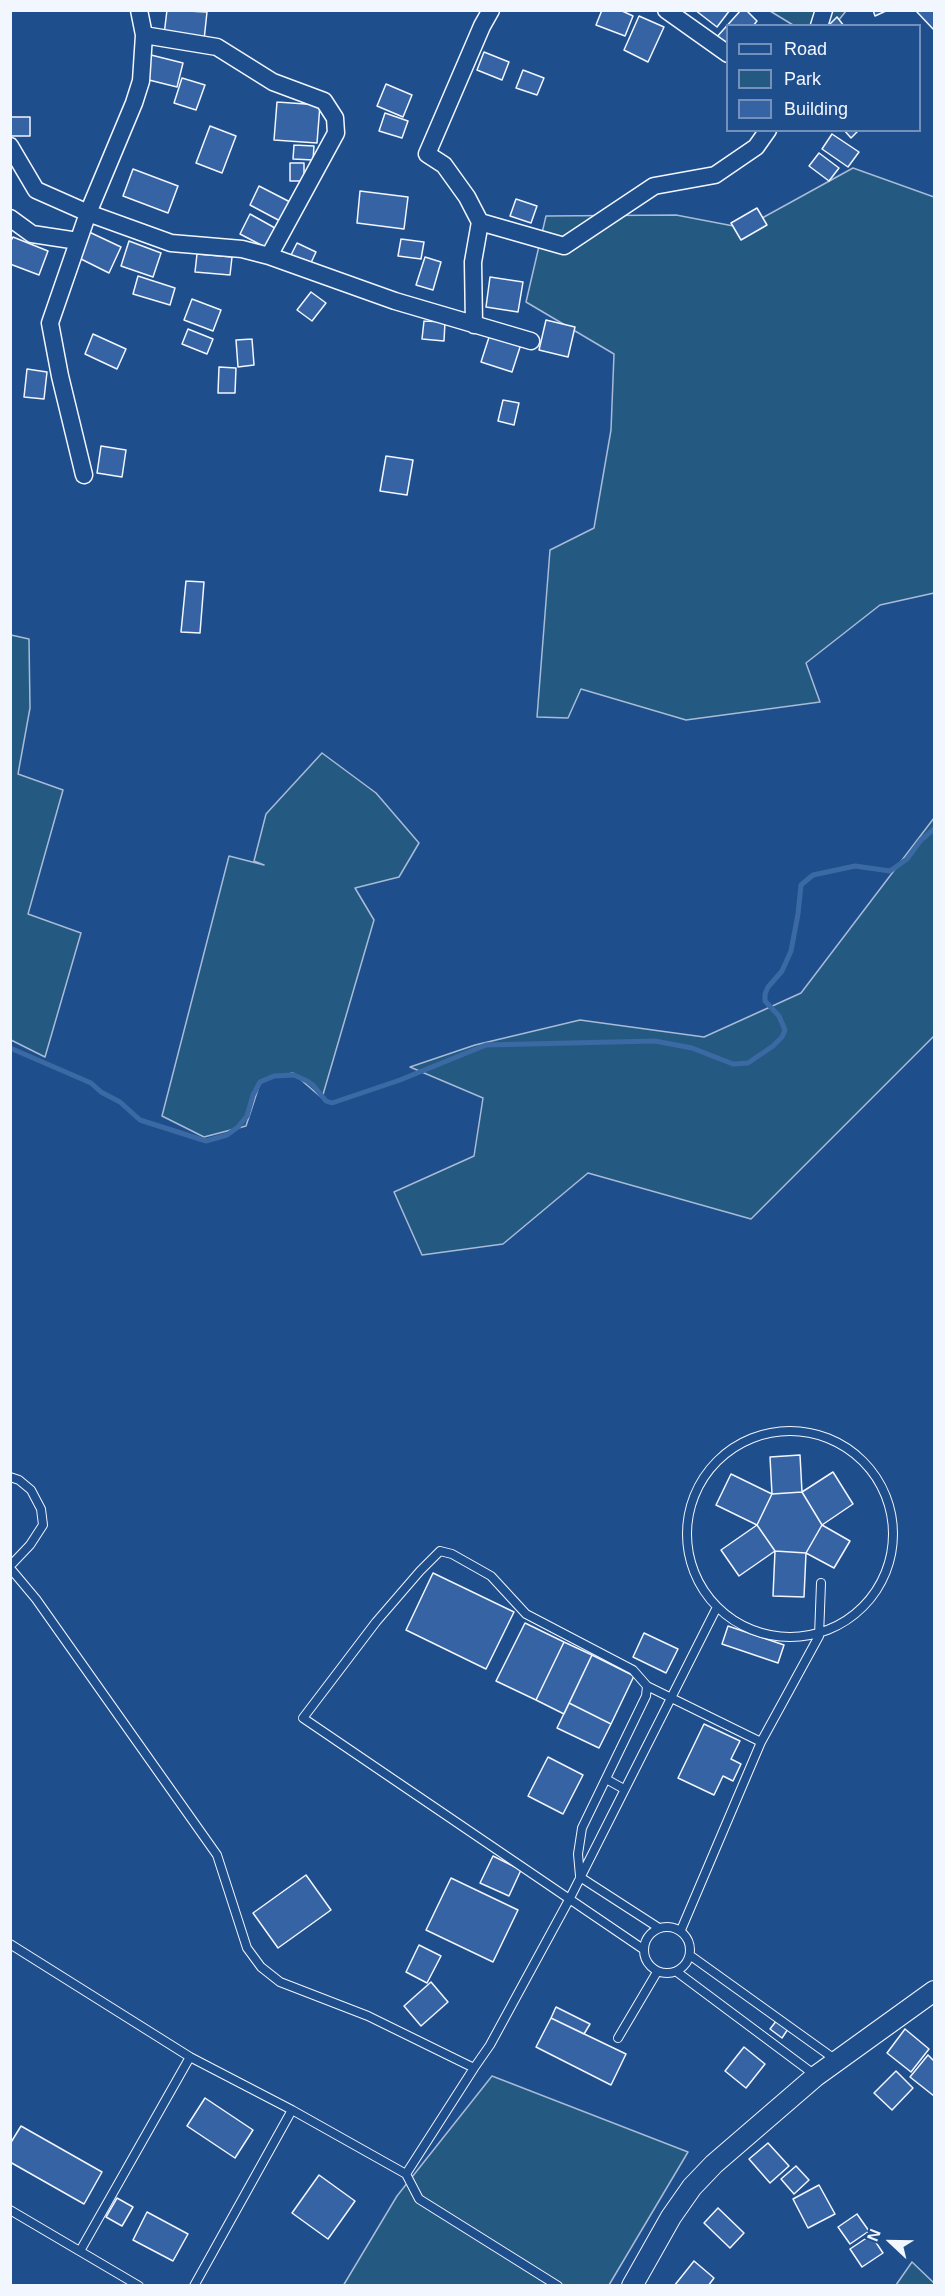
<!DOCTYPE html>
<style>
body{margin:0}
#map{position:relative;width:945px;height:2296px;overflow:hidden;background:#1f4e8c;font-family:Helvetica,sans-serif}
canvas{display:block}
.frame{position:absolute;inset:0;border:12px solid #f2f6ff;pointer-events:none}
.legend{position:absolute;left:726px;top:24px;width:195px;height:108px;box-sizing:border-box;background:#1f4e8c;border:2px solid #7391ba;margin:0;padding:8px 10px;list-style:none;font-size:18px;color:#f2f6ff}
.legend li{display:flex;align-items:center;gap:12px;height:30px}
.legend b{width:30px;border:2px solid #7391ba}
.north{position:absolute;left:861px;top:2212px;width:60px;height:60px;-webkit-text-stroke:4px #1f4e8c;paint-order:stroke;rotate:292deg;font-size:16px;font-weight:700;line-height:24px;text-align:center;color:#f2f6ff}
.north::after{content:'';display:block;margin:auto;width:21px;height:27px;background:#f2f6ff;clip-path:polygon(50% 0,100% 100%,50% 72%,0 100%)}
</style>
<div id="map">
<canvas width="945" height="2296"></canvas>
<div class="frame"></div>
<ul class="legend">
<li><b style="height:8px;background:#1f4e8c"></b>Road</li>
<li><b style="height:16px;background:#245a82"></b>Park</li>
<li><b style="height:16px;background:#3563a3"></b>Building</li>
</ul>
<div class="north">N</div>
</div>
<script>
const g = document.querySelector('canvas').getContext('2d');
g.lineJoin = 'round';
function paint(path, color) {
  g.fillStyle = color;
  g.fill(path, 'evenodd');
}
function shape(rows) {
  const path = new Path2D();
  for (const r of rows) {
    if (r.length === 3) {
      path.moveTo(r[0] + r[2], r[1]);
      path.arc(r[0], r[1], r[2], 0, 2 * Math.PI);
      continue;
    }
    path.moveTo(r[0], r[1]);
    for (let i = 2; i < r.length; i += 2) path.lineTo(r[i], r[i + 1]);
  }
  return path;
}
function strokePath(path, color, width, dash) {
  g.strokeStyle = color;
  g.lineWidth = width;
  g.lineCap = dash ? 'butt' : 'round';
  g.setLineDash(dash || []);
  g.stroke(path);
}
const green = shape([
 [770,11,846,11,834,26,793,25,770,11],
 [853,168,934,197,934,593,880,605,806,663,820,702,686,720,581,689,568,718,537,717,550,550,594,528,611,430,614,354,526,302,546,216,676,215,744,228,853,168],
 [11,635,29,639,30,708,18,774,63,790,28,914,81,933,45,1057,11,1040,11,635],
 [322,753,376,793,419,843,399,877,355,888,374,920,322,1098,293,1073,261,1080,246,1126,204,1137,162,1116,229,856,264,865,254,861,266,814,322,753],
 [934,818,934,1036,751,1219,588,1173,503,1244,422,1255,394,1192,474,1156,483,1098,410,1067,475,1045,580,1020,704,1037,801,993,934,818],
 [492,2076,688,2152,609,2285,343,2286,397,2196,492,2076],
 [912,2262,934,2283,934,2285,896,2285,912,2262]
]);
paint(green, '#245a82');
strokePath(green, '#a8bbd7', 1.5);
strokePath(shape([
 [10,1048,91,1083,101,1092,120,1102,140,1120,206,1141,227,1135,238,1127,247,1116,253,1095,260,1082,274,1076,294,1075,307,1081,313,1085,326,1101,332,1103,400,1080,486,1045,655,1041,692,1048,733,1064,748,1063,773,1046,782,1037,785,1030,779,1016,765,1001,765,994,768,987,782,971,791,951,798,914,801,885,813,875,855,866,890,871,907,859,921,840,934,829]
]), '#3b69a3', 5);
const building = shape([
 [167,10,207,12,204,40,164,35,167,10],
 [602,10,620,10,633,16,625,36,596,25,602,10],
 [695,10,730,10,717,27,695,10],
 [741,10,746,10,757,21,753,26,728,26,728,50,715,39,741,10],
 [873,10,888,10,875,16,873,10],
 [918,10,934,10,934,30,917,12,918,10],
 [639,16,664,27,648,62,624,50,639,16],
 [837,17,844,26,828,26,837,17],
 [484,52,509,62,502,80,477,70,484,52],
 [151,55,183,63,177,87,145,79,151,55],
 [523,70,544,78,537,95,516,88,523,70],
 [182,78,205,85,196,110,174,103,182,78],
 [386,84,412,95,403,117,377,106,386,84],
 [277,102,320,105,317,143,274,140,277,102],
 [385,113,408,121,402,138,379,131,385,113],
 [10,117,30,117,30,136,10,136,10,117],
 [210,126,236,136,222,173,196,163,210,126],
 [844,130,859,130,851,138,844,130],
 [832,134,859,152,848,167,822,149,832,134],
 [294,145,314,146,313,160,293,159,294,145],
 [819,153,839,168,829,181,809,166,819,153],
 [290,163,304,163,304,181,290,181,290,163],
 [133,169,178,186,168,213,123,196,133,169],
 [259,186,292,203,282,222,250,205,259,186],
 [360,191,408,197,404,229,357,223,360,191],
 [516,199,537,206,531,223,510,216,516,199],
 [757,208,767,225,741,240,731,223,757,208],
 [250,214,275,228,265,247,240,234,250,214],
 [87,231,121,247,109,273,75,256,87,231],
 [13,237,48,251,39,275,10,264,10,242,13,237],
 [401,239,424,242,421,259,398,256,401,239],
 [129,241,161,253,153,277,121,266,129,241],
 [297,243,316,252,309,267,290,257,297,243],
 [197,254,232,257,230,275,195,272,197,254],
 [425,257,441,262,433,290,416,285,425,257],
 [138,276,175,288,170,305,133,294,138,276],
 [490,277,523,282,518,312,486,307,490,277],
 [311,292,326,303,312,321,297,310,311,292],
 [192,299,221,310,213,331,184,320,192,299],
 [546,320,575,327,568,357,539,350,546,320],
 [424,321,445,322,444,341,422,339,424,321],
 [188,329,213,339,207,354,182,344,188,329],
 [491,331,522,341,512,372,481,362,491,331],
 [93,334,126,349,117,369,85,354,93,334],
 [252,339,254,365,238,367,236,340,252,339],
 [219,367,236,368,235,393,218,393,219,367],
 [27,369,47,372,44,399,24,397,27,369],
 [503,400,519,403,514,425,498,421,503,400],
 [101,446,126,450,122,477,97,473,101,446],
 [386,456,413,460,407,495,380,491,386,456],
 [186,581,204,582,200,633,181,632,186,581],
 [800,1455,802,1492,772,1494,770,1457,800,1455],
 [833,1472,853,1504,822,1525,802,1492,833,1472],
 [731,1474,772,1494,757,1525,716,1505,731,1474],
 [802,1492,822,1525,806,1553,775,1551,757,1525,772,1494,802,1492],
 [757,1525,775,1551,739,1576,721,1550,757,1525],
 [822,1525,850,1541,834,1568,806,1553,822,1525],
 [775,1551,806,1553,804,1597,773,1596,775,1551],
 [433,1573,514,1612,486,1669,406,1630,433,1573],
 [525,1623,564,1642,536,1700,496,1681,525,1623],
 [728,1626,784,1645,778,1663,722,1644,728,1626],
 [644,1633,678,1649,666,1673,633,1657,644,1633],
 [564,1642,592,1655,564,1714,536,1700,564,1642],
 [592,1655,634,1676,611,1724,569,1703,592,1655],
 [569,1703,611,1724,599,1748,557,1728,569,1703],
 [704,1724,740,1741,731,1759,741,1764,733,1781,723,1776,714,1795,678,1778,704,1724],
 [548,1757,583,1775,563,1814,528,1796,548,1757],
 [493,1856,521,1870,509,1896,480,1883,493,1856],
 [306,1875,331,1910,278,1948,253,1913,306,1875],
 [451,1878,518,1910,493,1962,426,1930,451,1878],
 [419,1945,441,1956,427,1983,406,1972,419,1945],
 [431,1982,448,2002,421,2026,404,2006,431,1982],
 [556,2007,590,2024,584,2034,551,2018,556,2007],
 [551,2018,626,2054,611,2085,536,2047,551,2018],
 [777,2020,788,2029,782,2038,770,2029,777,2020],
 [905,2029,929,2049,911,2072,887,2053,905,2029],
 [744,2047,765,2064,746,2088,725,2071,744,2047],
 [928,2055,934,2061,934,2096,910,2077,928,2055],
 [896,2071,913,2088,892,2110,874,2093,896,2071],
 [205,2098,253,2130,235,2158,187,2126,205,2098],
 [21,2126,102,2172,84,2204,10,2162,10,2144,21,2126],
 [768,2143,789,2166,770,2183,749,2159,768,2143],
 [796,2166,809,2180,794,2194,781,2179,796,2166],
 [319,2175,355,2201,328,2239,292,2213,319,2175],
 [819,2185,835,2214,808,2228,793,2199,819,2185],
 [117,2198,133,2207,122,2226,106,2217,117,2198],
 [718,2208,744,2233,730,2248,704,2223,718,2208],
 [147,2212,188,2234,173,2261,133,2240,147,2212],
 [857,2214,869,2231,850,2244,838,2227,857,2214],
 [871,2235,883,2253,862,2267,850,2249,871,2235],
 [694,2261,714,2278,708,2286,674,2286,694,2261]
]);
paint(building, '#3563a3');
strokePath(building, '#f2f6ff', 1.5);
const service = shape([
 [790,1534,103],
 [10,1477,19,1480,31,1490,41,1509,43,1525,30,1545,10,1566],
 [10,1568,36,1599,217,1855,247,1948,261,1967,280,1982,368,2016,474,2068,490,2045,570,1898,717,1607],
 [647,1686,761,1742],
 [606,1779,624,1789],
 [580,1876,578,1854,582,1828,646,1696,647,1686,633,1670,526,1614,491,1576,452,1554,440,1551,420,1571,376,1622,303,1718,643,1949],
 [580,1877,659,1928],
 [667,1950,23],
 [681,1930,761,1742,819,1636,821,1583],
 [10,1944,190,2057,292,2110,406,2174,419,2199,558,2286],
 [691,1956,836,2060],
 [677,1972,815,2075],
 [618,2038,657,1972],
 [406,2174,474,2068],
 [10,2210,139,2286],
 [80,2251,190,2057],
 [194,2286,292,2110]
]);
const minor = shape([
 [491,10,482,26,427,154,444,165,467,197,480,222,564,246,654,186,715,175,756,147,768,130],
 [666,10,728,54],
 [819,26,824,10],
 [10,146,36,190,88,213,171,243,242,249,269,256,336,133,335,118,324,101,273,82,217,47,144,35],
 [10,218,32,234,78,241],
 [269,256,395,301,531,341],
 [474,325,473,262,480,222],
 [84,475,60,376,50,323,88,213,134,103,141,81,144,35,139,10]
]);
const tertiary = shape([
 [632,2286,671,2217,692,2187,714,2164,816,2076,934,1991]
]);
strokePath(service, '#f2f6ff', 10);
strokePath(minor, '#f2f6ff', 19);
strokePath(tertiary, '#f2f6ff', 22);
strokePath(service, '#1f4e8c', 8);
strokePath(minor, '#1f4e8c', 16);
strokePath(tertiary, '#1f4e8c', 20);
</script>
